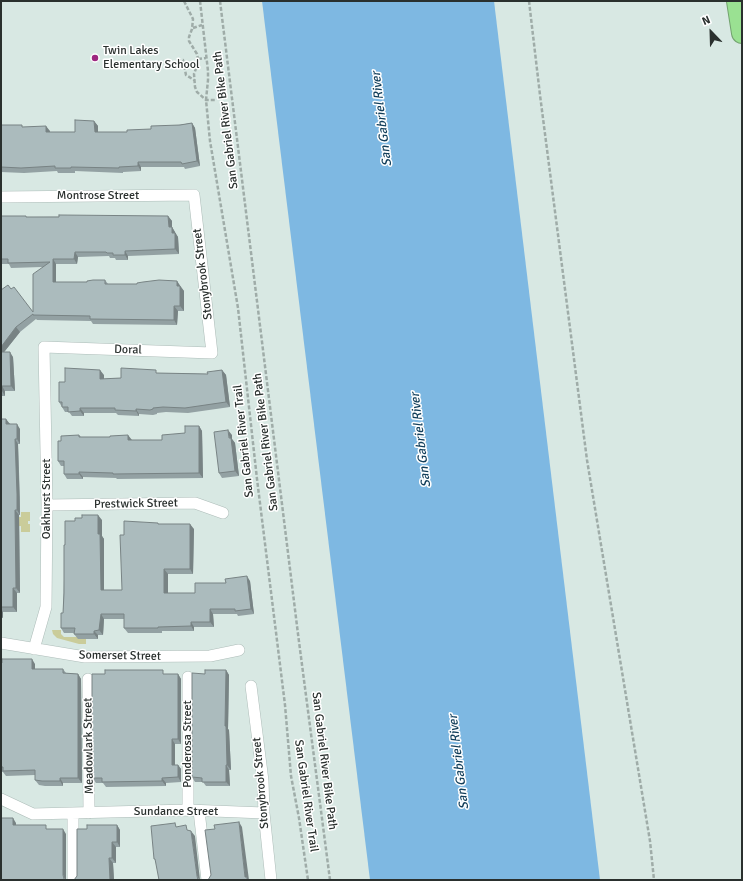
<!DOCTYPE html>
<style>
body{margin:0}
#map{position:relative;width:743px;height:881px;overflow:hidden;background:#d8e8e3;font-family:Signika,sans-serif}
canvas{display:block}
.frame{position:absolute;inset:0;border:2px solid #2a302e;pointer-events:none}
.north{position:absolute;left:691px;top:12px;width:40px;height:40px;-webkit-text-stroke:3px #fff;paint-order:stroke;rotate:337deg;font-size:11px;font-weight:700;line-height:16px;text-align:center;color:#2a302e}
.north::after{content:'';display:block;margin:auto;width:14px;height:18px;background:#2a302e;clip-path:polygon(50% 0,100% 100%,50% 72%,0 100%)}
</style>
<div id="map">
<canvas width="743" height="881"></canvas>
<div class="frame"></div>
<div class="north">N</div>
</div>
<script>
const g = document.querySelector('canvas').getContext('2d');
g.lineJoin = 'round';
function paint(path, color) {
  g.fillStyle = color;
  g.fill(path, 'evenodd');
}
function shape(rows) {
  const path = new Path2D();
  for (const r of rows) {
    path.moveTo(r[0], r[1]);
    for (let i = 2; i < r.length; i += 2) path.lineTo(r[i], r[i + 1]);
  }
  return path;
}
function strokePath(path, color, width, dash) {
  g.strokeStyle = color;
  g.lineWidth = width;
  g.lineCap = dash ? 'butt' : 'round';
  g.setLineDash(dash || []);
  g.stroke(path);
}
function write(font, color, halo, rows, align = 'center') {
  g.font = font + ' Signika,sans-serif';
  g.lineWidth = 3;
  g.setLineDash([]);
  g.textBaseline = 'middle';
  g.strokeStyle = halo;
  g.fillStyle = color;
  for (const [text, x, y, turn = 0] of rows) {
    g.save();
    g.translate(x, y);
    g.rotate((+turn || 0) * Math.PI / 180);
    g.textAlign = isNaN(turn) ? turn : align;
    if (halo) g.strokeText(text, 0, 0);
    g.fillText(text, 0, 0);
    g.restore();
  }
}
paint(shape([
 [21,512,30,512,30,521,28,521,28,524,30,524,30,532,21,532,21,526,9,527,10,517,21,517],
 [52,630,61,630,61,634,64,637,78,637,86,639,86,644,79,644,57,638,53,634]
]), '#cacc9a');
paint(shape([
 [262,1,494,1,600,880,370,880]
]), '#7eb8e2');
const minor = shape([
 [1,197,194,195,212,353,44,347,47,505,46,607,34,649],
 [47,505,195,503,223,513],
 [1,643,85,657,210,656,239,650],
 [188,677,188,810],
 [88,679,89,813],
 [251,686,263,781,264,813,271,880],
 [1,799,33,814,188,810,264,813],
 [199,811,207,880],
 [73,813,73,880]
]);
const motorway = shape([
 [737,1,742,33]
]);
strokePath(minor, '#adbcb8', 12);
strokePath(motorway, '#73a36f', 22);
strokePath(shape([
 [184,1,193,19,192,29,189,37,189,41,197,54,198,59,198,63,194,74,195,87,197,92,206,100,216,100],
 [200,1,208,71,208,80,206,100,210,141,238,308,257,479,285,705,291,776,299,818,308,880],
 [220,1,298,634,330,880],
 [529,1,540,95,587,460,650,841,654,880],
 [193,28,202,25],
 [198,59,206,58],
 [177,61,183,60,186,75,194,80]
]), '#9faca8', 2.5, [4, 2]);
strokePath(minor, '#fff', 11);
strokePath(motorway, '#9ae192', 20);
paint(shape([
 [94,121,98,126,98,132,127,132,151,129,192,123,195,128,200,166,185,169,184,167,141,167,141,171,123,172,123,173,75,171,75,173,58,173,57,171,24,173,1,172,1,125,23,127,50,131,50,132,75,132],
 [1,216,26,217,168,216,172,221,172,227,175,232,175,233,178,237,179,254,128,256,128,260,116,260,115,258,110,258,109,256,78,257,77,264,56,264,56,282,87,282,105,280,108,284,137,284,177,281,184,291,184,311,178,311,177,325,93,324,91,321,37,320,36,319,20,332,4,352,13,357,15,391,5,391,5,396,1,396,1,290,11,289,33,312,42,267,11,268,9,264,1,264],
 [222,370,226,375,230,407,188,413,166,412,157,413,157,414,153,415,139,414,139,416,118,415,116,413,84,413,84,416,72,416,69,412,65,412,59,402,65,382,104,375,104,379,121,378,158,373,208,374],
 [1,419,20,429,20,444,18,444,20,499,20,515,19,515,20,593,17,593,17,612,3,612,3,618,1,618],
 [199,426,202,431,203,478,117,479,116,478,83,477,83,479,67,479,64,474,64,466,61,466,58,461,61,441,79,435,81,437,132,440,162,440,185,433],
 [232,435,232,439,235,443,239,476,222,478,219,473],
 [102,520,102,536,104,539,104,590,122,590,124,535,159,524,194,529,193,574,168,574,168,593,195,593,226,583,250,581,254,614,238,616,237,614,213,614,214,627,194,627,194,631,162,631,162,633,128,633,124,628,124,619,104,619,103,635,98,635,98,639,78,639,74,634,74,633,64,633,61,628,63,613,65,545],
 [1,663,35,664,35,669,63,669,66,673,78,674,81,679,82,783,63,783,63,786,45,786,39,785,35,780,35,775,6,776,3,772,1,772],
 [226,670,229,675,228,729,229,730,231,770,229,770,230,786,206,786,203,782,195,782,192,777,205,674],
 [165,674,178,674,181,679,181,744,175,744,175,765,178,765,181,769,181,782,166,783,166,786,106,787,103,783,96,783,92,778],
 [117,825,120,830,120,847,116,847,116,863,113,863,114,880,74,880,77,876,87,829]
]), '#93a1a3');
paint(shape([
 [94,121,98,126,98,137,95,132],
 [192,123,195,128,200,166,197,161],
 [46,126,50,131,50,137,46,132],
 [138,162,141,167,141,171,138,166],
 [168,216,172,221,172,232,169,227],
 [172,227,178,237,179,254,175,249,172,233],
 [125,251,128,256,128,260,125,255],
 [75,252,78,257,77,264,74,259],
 [53,259,56,264,56,287,53,282],
 [177,281,180,286,177,286],
 [180,286,184,291,184,311,180,306],
 [174,306,178,311,177,325,174,320],
 [16,327,20,332,1,356,1,347],
 [10,352,13,357,15,391,11,386],
 [100,370,104,375,104,384,100,379],
 [222,370,226,375,230,407,226,402],
 [2,386,5,391,5,396,2,391],
 [80,408,84,413,84,416,80,411],
 [136,409,139,414,139,416,136,411],
 [6,419,10,424,6,424],
 [17,424,20,429,20,444,17,439],
 [199,426,202,431,203,478,199,473],
 [228,430,232,435,232,439,235,443,239,476,235,471],
 [128,435,132,440,128,440],
 [15,439,18,444,20,515,17,510],
 [79,472,83,477,83,479,79,474],
 [15,510,19,515,20,593,16,588],
 [98,515,102,520,102,536,104,539,104,595,101,590,98,534],
 [190,524,194,529,193,574,190,569],
 [164,569,168,574,168,598,164,593],
 [247,576,250,581,254,614,251,609],
 [13,588,17,593,17,612,13,607],
 [1,609,3,612,3,618,1,615],
 [210,609,213,614,214,627,210,622],
 [101,614,104,619,103,635,99,630],
 [191,622,194,627,194,631,191,626],
 [94,631,98,635,98,639,94,634],
 [32,659,35,664,35,674,32,669],
 [226,670,229,675,228,729,229,730,231,770,227,765,225,726],
 [78,674,81,679,82,783,78,778],
 [178,674,181,679,181,744,178,739],
 [172,739,175,744,175,770,172,765],
 [178,765,181,769,181,782,178,777],
 [226,765,229,770,230,786,226,782],
 [60,778,63,783,63,786,60,781],
 [162,778,166,783,166,786,162,781],
 [13,818,16,823,16,830,13,825],
 [239,822,242,827,249,880,247,880,245,877],
 [117,825,120,830,120,847,117,842],
 [63,829,66,834,66,880,65,880,63,875],
 [191,831,195,836,200,880,199,880,197,876],
 [112,842,116,847,116,863,112,858],
 [109,858,113,863,114,880,110,880]
]), '#788384');
const building = shape([
 [75,120,94,121,95,132,127,132,127,130,151,129,151,126,180,125,192,123,197,161,182,164,181,162,138,162,138,166,119,167,119,168,71,167,71,168,55,168,55,166,21,168,1,167,1,125,22,125,22,127,46,126,46,132,75,132,75,120],
 [59,215,168,216,169,227,172,227,172,233,175,233,175,249,125,251,125,255,113,255,113,253,107,253,106,252,75,252,74,259,53,259,53,282,87,282,87,281,93,280,105,280,105,284,137,284,137,283,143,282,159,280,177,281,177,286,180,286,180,306,174,306,174,320,90,319,90,316,33,315,33,314,16,327,1,347,1,290,8,285,11,289,14,287,33,312,33,274,50,262,8,263,8,259,1,259,1,216,26,216,26,217,59,217,59,215],
 [1,352,10,352,11,386,2,386,2,391,1,391,1,352],
 [65,368,100,370,100,379,121,378,121,368,156,370,156,373,208,374,207,372,222,370,226,402,185,408,163,407,153,408,153,409,150,410,136,409,136,411,115,410,115,408,80,408,80,411,68,412,68,407,62,407,62,402,59,402,59,382,65,382,65,368],
 [1,419,6,419,6,424,17,424,17,439,15,439,17,494,17,510,15,510,16,588,13,588,13,607,1,607,1,419],
 [185,426,199,426,199,473,113,474,113,473,79,472,79,474,64,474,64,461,58,461,58,441,61,441,61,436,79,435,79,437,110,437,110,436,128,435,128,440,162,440,162,435,185,433,185,426],
 [228,430,229,438,231,438,235,471,219,473,214,432,228,430],
 [82,515,98,515,98,534,100,534,101,590,122,590,120,535,124,535,124,521,158,523,158,524,190,524,190,569,164,569,164,593,195,593,195,583,226,583,225,579,247,576,251,609,235,611,235,609,210,609,210,622,191,622,191,626,158,627,158,628,124,628,124,614,101,614,99,630,94,631,94,634,74,634,75,628,61,628,61,613,63,613,64,593,64,545,65,545,65,521,75,521,75,518,82,518,82,515],
 [2,659,32,659,32,669,63,669,63,673,78,674,78,778,60,778,60,781,42,781,35,780,35,770,3,771,3,767,1,767,1,663,2,663,2,659],
 [105,670,163,670,163,674,178,674,178,739,172,739,172,765,178,765,178,777,162,778,162,781,102,782,102,778,92,778,92,674,105,674,105,670],
 [205,670,226,670,225,726,226,726,227,765,226,765,226,782,202,782,202,778,192,777,192,673,205,674,205,670],
 [1,818,13,818,13,825,46,825,46,829,63,829,63,875,64,879,66,880,1,880,1,818],
 [239,822,245,877,247,877,247,880,208,880,211,875,205,830,215,829,214,825,239,822],
 [175,823,176,827,186,825,187,830,191,831,197,876,198,880,199,880,159,880,155,859,154,859,151,826,175,823],
 [87,825,117,825,117,842,112,842,112,858,109,858,110,880,74,880,77,876,77,829,87,829,87,825]
]);
paint(building, '#abbbbd');
strokePath(building, '#788384', 1);
for (const [x, y, r, color] of [
 [95,58,4,"#9d2680"]
]) {
  const dot = new Path2D();
  dot.arc(x, y, r, 0, 2 * Math.PI);
  g.fillStyle = color;
  g.fill(dot);
  strokePath(dot, '#fff', 1.5);
}
write('12px', '#2a302e', '#fff', [
 ["Twin Lakes",103,51],
 ["Elementary School",103,65]
], 'left');
write('12px', '#2a302e', '#fff', [
 ["San Gabriel River Bike Path",226,120,-97],
 ["Montrose Street",98,196],
 ["Stonybrook Street",203,274,-97],
 ["Doral",128,350,2],
 ["San Gabriel River Trail",244,441,-96],
 ["San Gabriel River Bike Path",266,442,-97],
 ["Oakhurst Street",47,499,-90],
 ["Prestwick Street",136,504,-1],
 ["Somerset Street",120,656,1],
 ["Ponderosa Street",188,744,-90],
 ["Meadowlark Street",89,746,-91],
 ["San Gabriel River Bike Path",324,761,83],
 ["Stonybrook Street",261,783,-95],
 ["San Gabriel River Trail",306,796,82],
 ["Sundance Street",176,812]
]);
write('italic 13px', '#113e5a', '#fff', [
 ["San Gabriel River",382,119,-97],
 ["San Gabriel River",421,440,-97],
 ["San Gabriel River",459,762,-97]
]);
</script>
